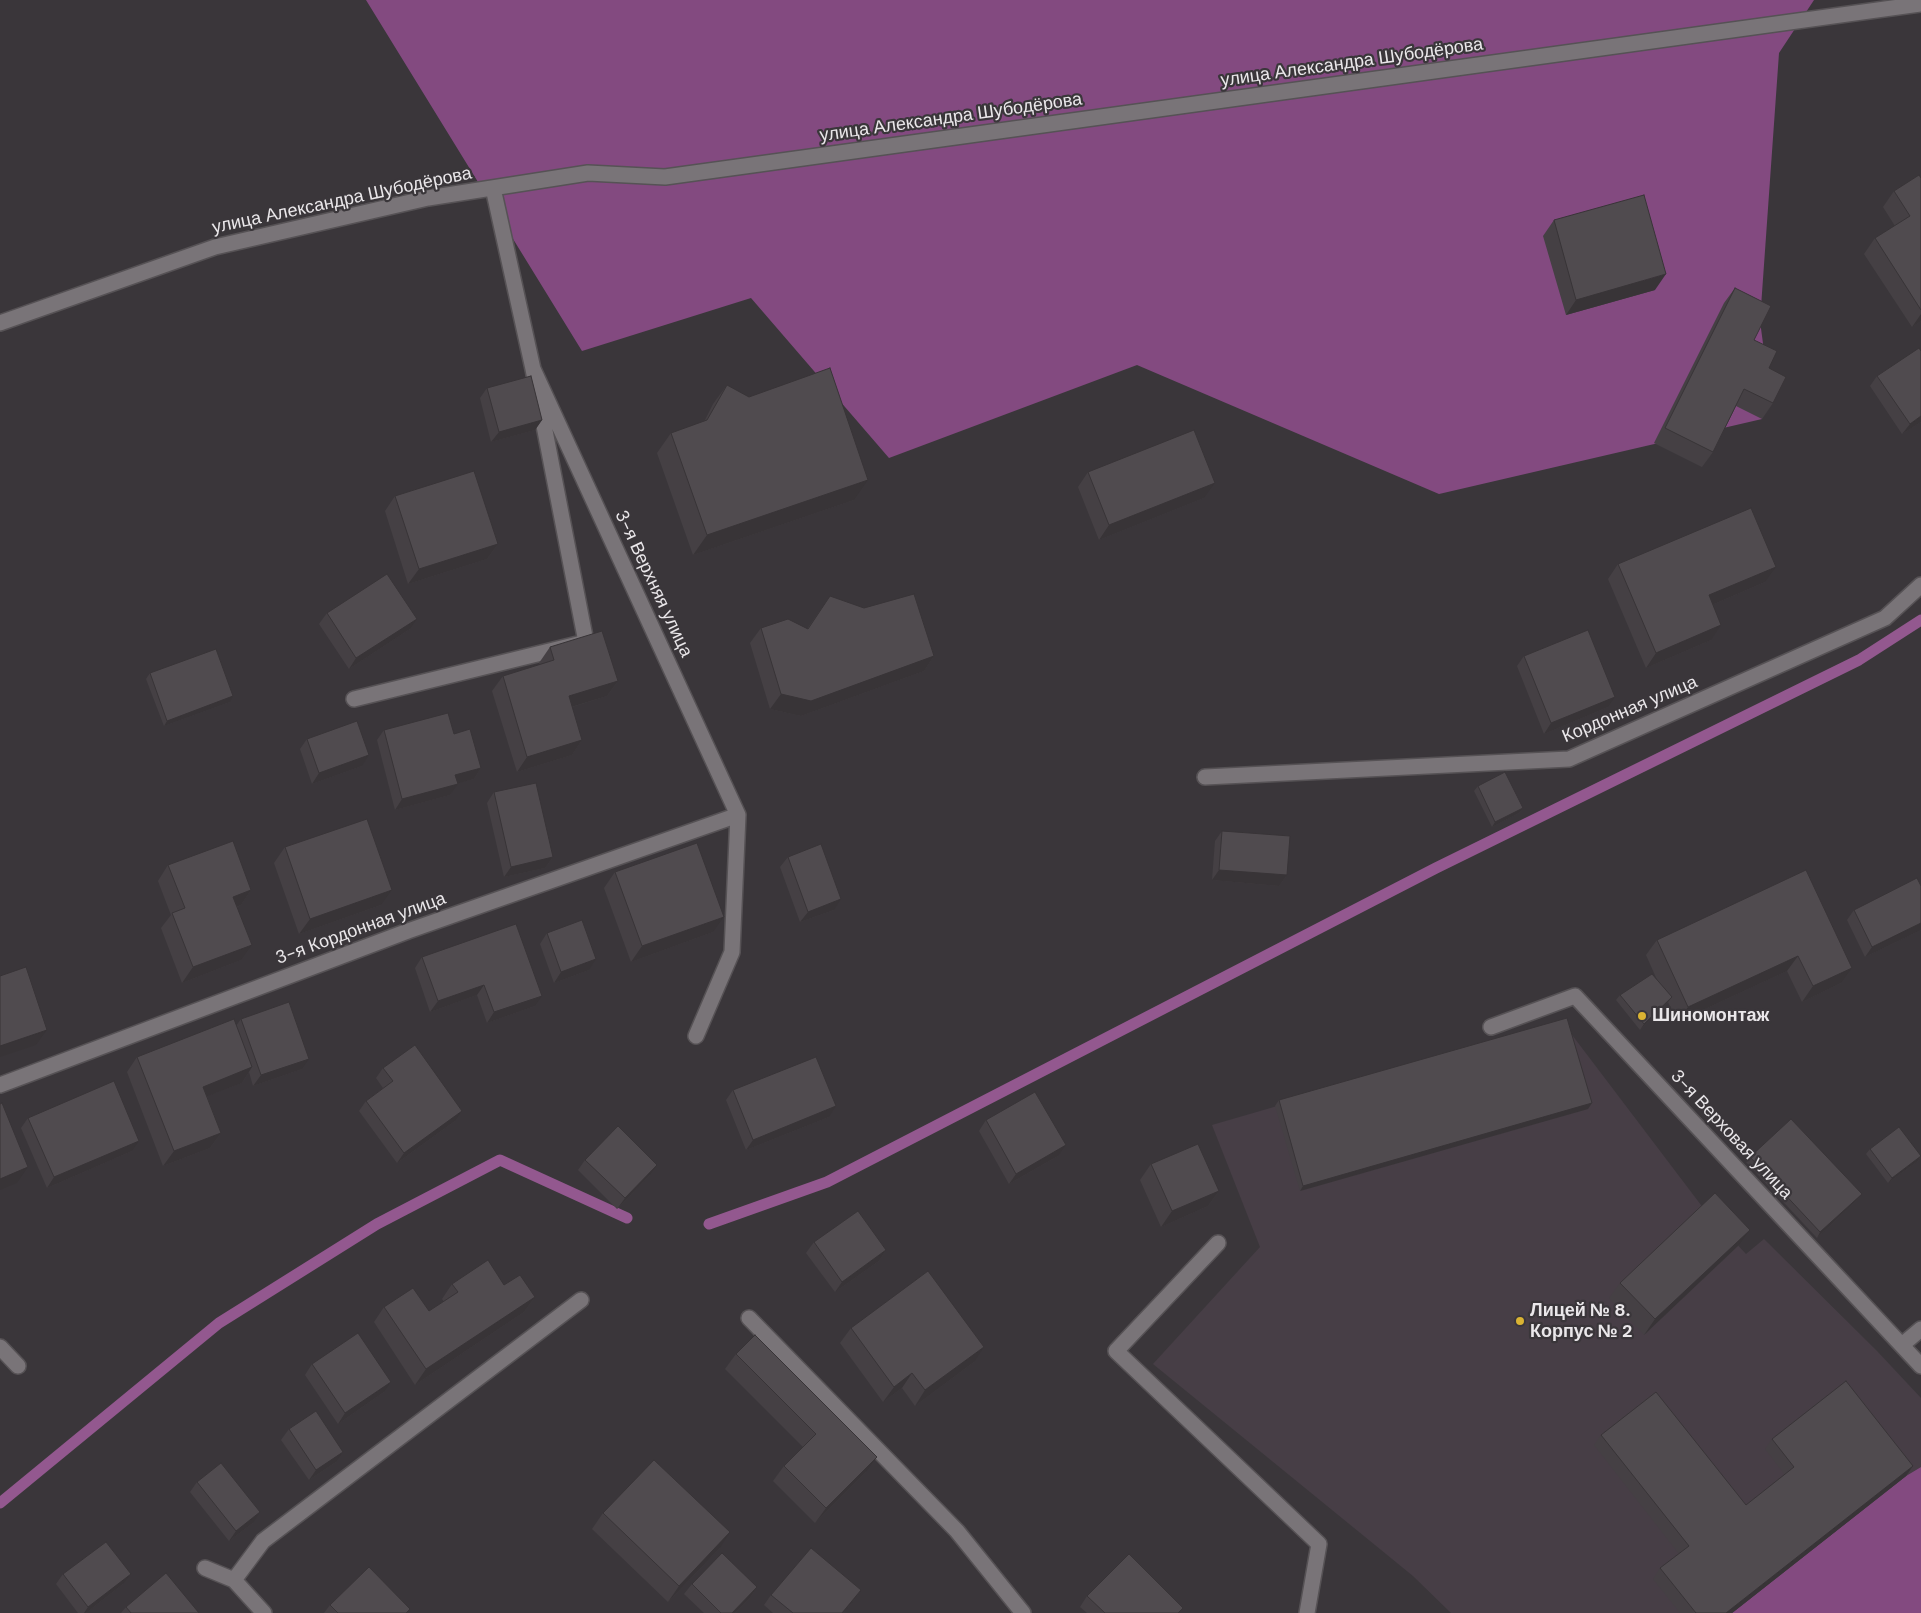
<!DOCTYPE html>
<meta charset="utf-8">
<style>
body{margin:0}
canvas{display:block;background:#3a363a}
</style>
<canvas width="1921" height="1613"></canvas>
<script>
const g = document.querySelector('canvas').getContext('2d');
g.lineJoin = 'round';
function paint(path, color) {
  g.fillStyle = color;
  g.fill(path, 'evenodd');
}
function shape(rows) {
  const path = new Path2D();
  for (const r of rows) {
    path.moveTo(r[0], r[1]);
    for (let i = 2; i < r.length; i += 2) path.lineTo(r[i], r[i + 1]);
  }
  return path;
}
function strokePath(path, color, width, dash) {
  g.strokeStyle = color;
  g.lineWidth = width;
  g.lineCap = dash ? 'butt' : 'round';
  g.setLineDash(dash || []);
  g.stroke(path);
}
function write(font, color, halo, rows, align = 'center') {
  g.font = font + ' "DM Sans",sans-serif';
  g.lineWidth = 4.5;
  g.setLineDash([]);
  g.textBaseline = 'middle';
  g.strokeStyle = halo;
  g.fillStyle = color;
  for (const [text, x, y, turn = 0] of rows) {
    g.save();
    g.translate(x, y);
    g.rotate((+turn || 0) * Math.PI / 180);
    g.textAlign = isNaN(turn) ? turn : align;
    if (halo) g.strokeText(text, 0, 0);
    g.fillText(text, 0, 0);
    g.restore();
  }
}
paint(shape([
 [1563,1023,1704,1209,1746,1254,1764,1239,1877,1351,1921,1398,1921,1467,1906,1476,1732,1613,1451,1613,1413,1576,1153,1364,1260,1247,1212,1125]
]), '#473e46');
paint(shape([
 [366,0,1814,0,1779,53,1760,321,1766,366,1762,419,1439,494,1137,365,889,458,751,298,582,351],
 [1921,1467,1921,1613,1732,1613,1906,1476]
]), '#834a80');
strokePath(shape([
 [709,1224,827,1182,1436,868,1859,660,1921,620],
 [0,1503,219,1323,377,1224,500,1160,627,1218]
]), '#93588f', 11);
const lane = shape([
 [1218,1243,1116,1351,1319,1544,1307,1613],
 [749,1318,957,1531,1023,1613]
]);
const street = shape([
 [0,323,215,247,428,198,588,173,665,177,1921,4],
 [533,369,738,815,732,952,696,1036],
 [354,699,586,642,533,369,493,188],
 [1205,777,1569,759,1885,618,1921,585],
 [1491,1027,1575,996,1921,1366],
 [0,1085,408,931,738,815],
 [1902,1345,1921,1329],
 [0,1347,18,1366],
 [205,1568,234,1580,264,1613],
 [234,1580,263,1541,581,1300]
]);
strokePath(lane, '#565255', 18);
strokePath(street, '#565255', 18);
strokePath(lane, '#797478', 15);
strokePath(street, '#797478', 15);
paint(shape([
 [1921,178,1921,321,1912,327,1864,254,1875,238,1895,226,1883,207,1894,191],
 [1554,220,1655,290,1566,315,1543,236],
 [1735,288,1754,340,1769,368,1773,403,1762,419,1736,406,1713,452,1702,467,1654,443,1724,303],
 [1877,376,1921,422,1902,434,1870,386],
 [727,385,854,500,693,555,657,453,671,433,704,422,713,404],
 [487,388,542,420,535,430,491,442,480,398],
 [1088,472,1204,498,1099,540,1078,487],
 [395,496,498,544,487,559,408,584,385,511],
 [1618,564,1765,582,1712,605,1711,640,1646,668,1608,579],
 [830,596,934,656,924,671,801,716,770,709,750,643,761,628,807,629],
 [327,613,410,629,349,669,319,624],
 [550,647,618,681,607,696,572,707,582,740,572,755,517,772,492,691,503,676,540,665,539,663],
 [1524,656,1608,707,1544,734,1517,666],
 [150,673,230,702,164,726,146,679],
 [384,730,454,734,481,768,474,779,457,783,450,795,395,810,377,740],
 [307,739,362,766,312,784,300,749],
 [1478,786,1523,808,1519,813,1492,827,1474,791],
 [494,792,553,857,545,868,504,877,487,803],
 [1222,831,1287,875,1279,886,1212,880,1215,841],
 [285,847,381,905,299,934,274,863],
 [788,857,834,910,800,922,780,867],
 [168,865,251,890,241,905,237,907,241,960,182,983,161,928,171,915,158,881],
 [1806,870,1841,983,1802,1002,1787,971,1677,1022,1668,1002,1640,1030,1616,1000,1620,995,1658,982,1646,955,1657,940],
 [615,872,713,932,631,962,604,888],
 [1921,886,1921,930,1865,957,1847,920,1854,910],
 [547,933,589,970,554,983,540,944],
 [422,957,535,1006,487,1023,477,995,430,1012,415,968],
 [241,1019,302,1069,253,1086,249,1072,242,1083,207,1096,221,1133,210,1148,163,1166,127,1072,137,1057,236,1026],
 [383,1068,455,1121,397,1163,359,1111,366,1101,383,1088,376,1078],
 [733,1090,829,1117,746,1150,726,1100],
 [1279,1100,1588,1109,1300,1191,1275,1106],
 [28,1118,132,1151,47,1188,21,1128],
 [986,1120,1058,1156,1009,1184,979,1131],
 [1870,1149,1921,1156,1918,1161,1888,1183,1866,1154],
 [1750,1157,1862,1194,1858,1199,1817,1238,1746,1162],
 [585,1160,650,1175,617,1209,578,1170],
 [1151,1164,1219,1191,1208,1206,1161,1227,1140,1180],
 [814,1242,886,1250,879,1261,835,1292,806,1253],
 [1739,1245,1644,1335,1609,1298,1620,1283],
 [452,1284,504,1285,535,1297,524,1312,415,1385,374,1322,384,1307,429,1311,444,1302,442,1299],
 [851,1328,974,1362,915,1406,902,1388,883,1402,840,1343],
 [736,1354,866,1472,815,1523,773,1481,784,1466,803,1447,725,1369],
 [312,1364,384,1392,338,1424,305,1375],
 [289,1429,336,1462,309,1480,281,1440],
 [1601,1435,1746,1505,1785,1475,1765,1449,1772,1439,1913,1466,1906,1476,1732,1613,1680,1613,1653,1579,1660,1568,1679,1554,1594,1445],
 [197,1482,253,1523,229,1541,190,1492],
 [603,1513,720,1548,668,1602,592,1529],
 [63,1574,123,1584,86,1613,78,1613,56,1584],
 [692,1584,757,1587,750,1598,735,1613,704,1613,684,1594],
 [861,1590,854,1600,843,1613,773,1613,764,1605,771,1595],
 [1087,1596,1180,1613,1087,1613,1080,1607],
 [330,1605,407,1613,324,1613],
 [126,1607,199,1613,121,1613]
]), '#454044');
paint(shape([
 [1666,274,1655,290,1566,315,1576,300],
 [1921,314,1921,321,1912,327],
 [1921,416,1921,422,1902,434,1910,424],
 [542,420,535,430,491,442,499,432],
 [868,480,854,500,693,555,707,535],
 [1215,483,1204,498,1099,540,1109,525],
 [498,544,487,559,408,584,419,569],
 [1776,567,1765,582,1698,611,1709,595],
 [417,619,410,629,349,669,356,658],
 [1721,625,1711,640,1646,668,1656,653],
 [934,656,924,671,801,716,770,709,781,694],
 [618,681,607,696,558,711,569,696],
 [233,696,230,702,164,726,167,721],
 [1615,697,1608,707,1544,734,1551,723],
 [582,740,572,755,517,772,527,757],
 [369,755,362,766,312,784,319,773],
 [481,768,474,779,448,786,455,775],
 [458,784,450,795,395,810,402,799],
 [1523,808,1519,813,1492,827,1495,822],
 [553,857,545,868,504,877,511,867],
 [1219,870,1287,875,1279,886,1212,880],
 [251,890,241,905,223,912,233,897],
 [392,890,381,905,299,934,310,919],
 [841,899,834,910,800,922,808,912],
 [724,917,713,932,631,962,642,946],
 [1921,923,1921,930,1865,957,1872,947],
 [252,945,241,960,182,983,193,967],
 [1798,956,1787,971,1677,1022,1688,1007],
 [596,959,589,970,554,983,561,972],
 [1852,968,1841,983,1802,1002,1813,986],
 [484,985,477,995,430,1012,438,1001],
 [542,996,535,1006,487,1023,494,1012],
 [1672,997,1668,1002,1640,1030,1644,1024],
 [47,1030,36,1045,0,1057,0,1046],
 [309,1059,302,1069,253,1086,261,1075],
 [252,1067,242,1083,192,1102,203,1087],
 [1592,1103,1588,1109,1300,1191,1303,1186],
 [836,1106,829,1117,746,1150,753,1140],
 [462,1111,455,1121,397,1163,404,1153],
 [221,1133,210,1148,163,1166,174,1151],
 [139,1141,132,1151,47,1188,54,1177],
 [1066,1145,1058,1156,1009,1184,1016,1174],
 [1921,1156,1918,1161,1888,1183,1892,1178],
 [657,1165,650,1175,617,1209,625,1198],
 [28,1167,17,1183,0,1190,0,1179],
 [1219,1191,1208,1206,1161,1227,1172,1211],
 [1862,1194,1858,1199,1817,1238,1820,1232],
 [1750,1230,1739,1245,1644,1335,1655,1319],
 [886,1250,879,1261,835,1292,842,1282],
 [535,1297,524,1312,415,1385,426,1369],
 [984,1347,974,1362,915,1406,925,1390],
 [912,1373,902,1388,883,1402,894,1387],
 [391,1382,384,1392,338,1424,345,1413],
 [343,1452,336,1462,309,1480,316,1470],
 [877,1457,866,1472,815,1523,826,1508],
 [1913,1466,1906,1476,1732,1613,1726,1613],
 [260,1512,253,1523,229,1541,236,1531],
 [730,1532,720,1548,668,1602,679,1586],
 [131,1574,123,1584,86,1613,84,1613,88,1607],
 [757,1587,750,1598,735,1613,732,1613],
 [861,1590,854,1600,843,1613,842,1613]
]), '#383437');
const building = shape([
 [1919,175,1921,178,1921,310,1875,238,1910,216,1894,191,1919,175],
 [1644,195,1666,274,1576,300,1554,220,1644,195],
 [1735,288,1771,306,1754,340,1777,351,1769,368,1786,377,1773,403,1744,389,1713,452,1665,428,1735,288],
 [1919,348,1921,351,1921,416,1910,424,1877,376,1919,348],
 [830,368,868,480,707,535,671,433,707,420,727,385,749,397,830,368],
 [531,376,542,420,499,432,487,388,531,376],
 [1194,430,1215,483,1109,525,1088,472,1194,430],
 [474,471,498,544,419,569,395,496,474,471],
 [1751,508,1776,567,1709,595,1721,625,1656,653,1618,564,1751,508],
 [387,574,417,619,356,658,327,613,387,574],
 [914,594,934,656,811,701,781,694,761,628,788,619,808,629,830,596,864,608,914,594],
 [1588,630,1615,697,1551,723,1524,656,1588,630],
 [602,631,618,681,569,696,582,740,527,757,503,676,554,660,550,647,602,631],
 [216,649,233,696,167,721,150,673,216,649],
 [448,713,454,734,470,729,481,768,455,775,458,784,402,799,384,730,448,713],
 [357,721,369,755,319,773,307,739,357,721],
 [1505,772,1523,808,1495,822,1478,786,1505,772],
 [536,783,553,857,511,867,494,792,536,783],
 [367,819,392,890,310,919,285,847,367,819],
 [1222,831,1290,836,1287,875,1219,870,1222,831],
 [233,841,251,890,233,897,252,945,193,967,172,913,185,908,168,865,233,841],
 [697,843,724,917,642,946,615,872,697,843],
 [821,844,841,899,808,912,788,857,821,844],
 [1806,870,1852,968,1813,986,1798,956,1688,1007,1657,940,1806,870],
 [1917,878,1921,886,1921,923,1872,947,1854,910,1917,878],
 [582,920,596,959,561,972,547,933,582,920],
 [516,924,542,996,494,1012,484,985,438,1001,422,957,516,924],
 [26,967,47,1030,0,1046,0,976,26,967],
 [1652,974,1672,997,1644,1024,1620,995,1652,974],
 [289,1002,309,1059,261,1075,241,1019,289,1002],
 [1567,1018,1592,1103,1303,1186,1279,1100,1567,1018],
 [234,1019,252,1067,203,1087,221,1133,174,1151,137,1057,234,1019],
 [415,1045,462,1111,404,1153,366,1101,393,1081,383,1068,415,1045],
 [816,1057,836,1106,753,1140,733,1090,816,1057],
 [114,1081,139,1141,54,1177,28,1118,114,1081],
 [1035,1092,1066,1145,1016,1174,986,1120,1035,1092],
 [2,1103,28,1167,0,1179,0,1104,2,1103],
 [1791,1119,1862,1194,1820,1232,1750,1157,1791,1119],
 [618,1126,657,1165,625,1198,585,1160,618,1126],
 [1899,1127,1921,1156,1892,1178,1870,1149,1899,1127],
 [1198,1144,1219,1191,1172,1211,1151,1164,1198,1144],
 [1715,1193,1750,1230,1655,1319,1620,1283,1715,1193],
 [858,1211,886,1250,842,1282,814,1242,858,1211],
 [488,1260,504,1285,520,1275,535,1297,426,1369,384,1307,413,1288,429,1311,458,1292,452,1284,488,1260],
 [928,1271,984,1347,925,1390,912,1373,894,1387,851,1328,928,1271],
 [358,1333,391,1382,345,1413,312,1364,358,1333],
 [755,1335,877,1457,826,1508,784,1466,816,1434,736,1354,755,1335],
 [1846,1381,1913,1466,1726,1613,1696,1613,1660,1568,1689,1546,1601,1435,1656,1392,1746,1505,1794,1467,1772,1439,1846,1381],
 [316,1411,343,1452,316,1470,289,1429,316,1411],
 [654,1460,730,1532,679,1586,603,1513,654,1460],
 [221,1463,260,1512,236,1531,197,1482,221,1463],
 [106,1542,131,1574,88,1607,63,1574,106,1542],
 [811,1548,861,1590,842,1613,793,1613,771,1595,811,1548],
 [722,1553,757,1587,732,1613,721,1613,692,1584,722,1553],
 [1129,1554,1183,1608,1178,1613,1105,1613,1087,1596,1129,1554],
 [369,1567,410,1609,406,1613,338,1613,330,1605,369,1567],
 [166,1573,199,1613,131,1613,126,1607,166,1573]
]);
paint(building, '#504b4f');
strokePath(building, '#383437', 1);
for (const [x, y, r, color] of [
 [1642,1016,5,"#dab333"],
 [1520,1321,5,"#dab333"]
]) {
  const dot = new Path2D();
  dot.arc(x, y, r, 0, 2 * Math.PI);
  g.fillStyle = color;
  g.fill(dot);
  strokePath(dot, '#3a363a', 2);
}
write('18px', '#eae7ea', '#3a363a', [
 ["улица Александра Шубодёрова",1352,63,-8],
 ["улица Александра Шубодёрова",951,118,-8],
 ["улица Александра Шубодёрова",342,201,-12],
 ["3-я Верхняя улица",653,584,65],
 ["Кордонная улица",1630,710,-23],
 ["3-я Кордонная улица",361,929,-20],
 ["3-я Верховая улица",1731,1135,47]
]);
write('bold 18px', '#eae7ea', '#3a363a', [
 ["Шиномонтаж",1652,1016],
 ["Лицей № 8.",1530,1311],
 ["Корпус № 2",1530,1332]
], 'left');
</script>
